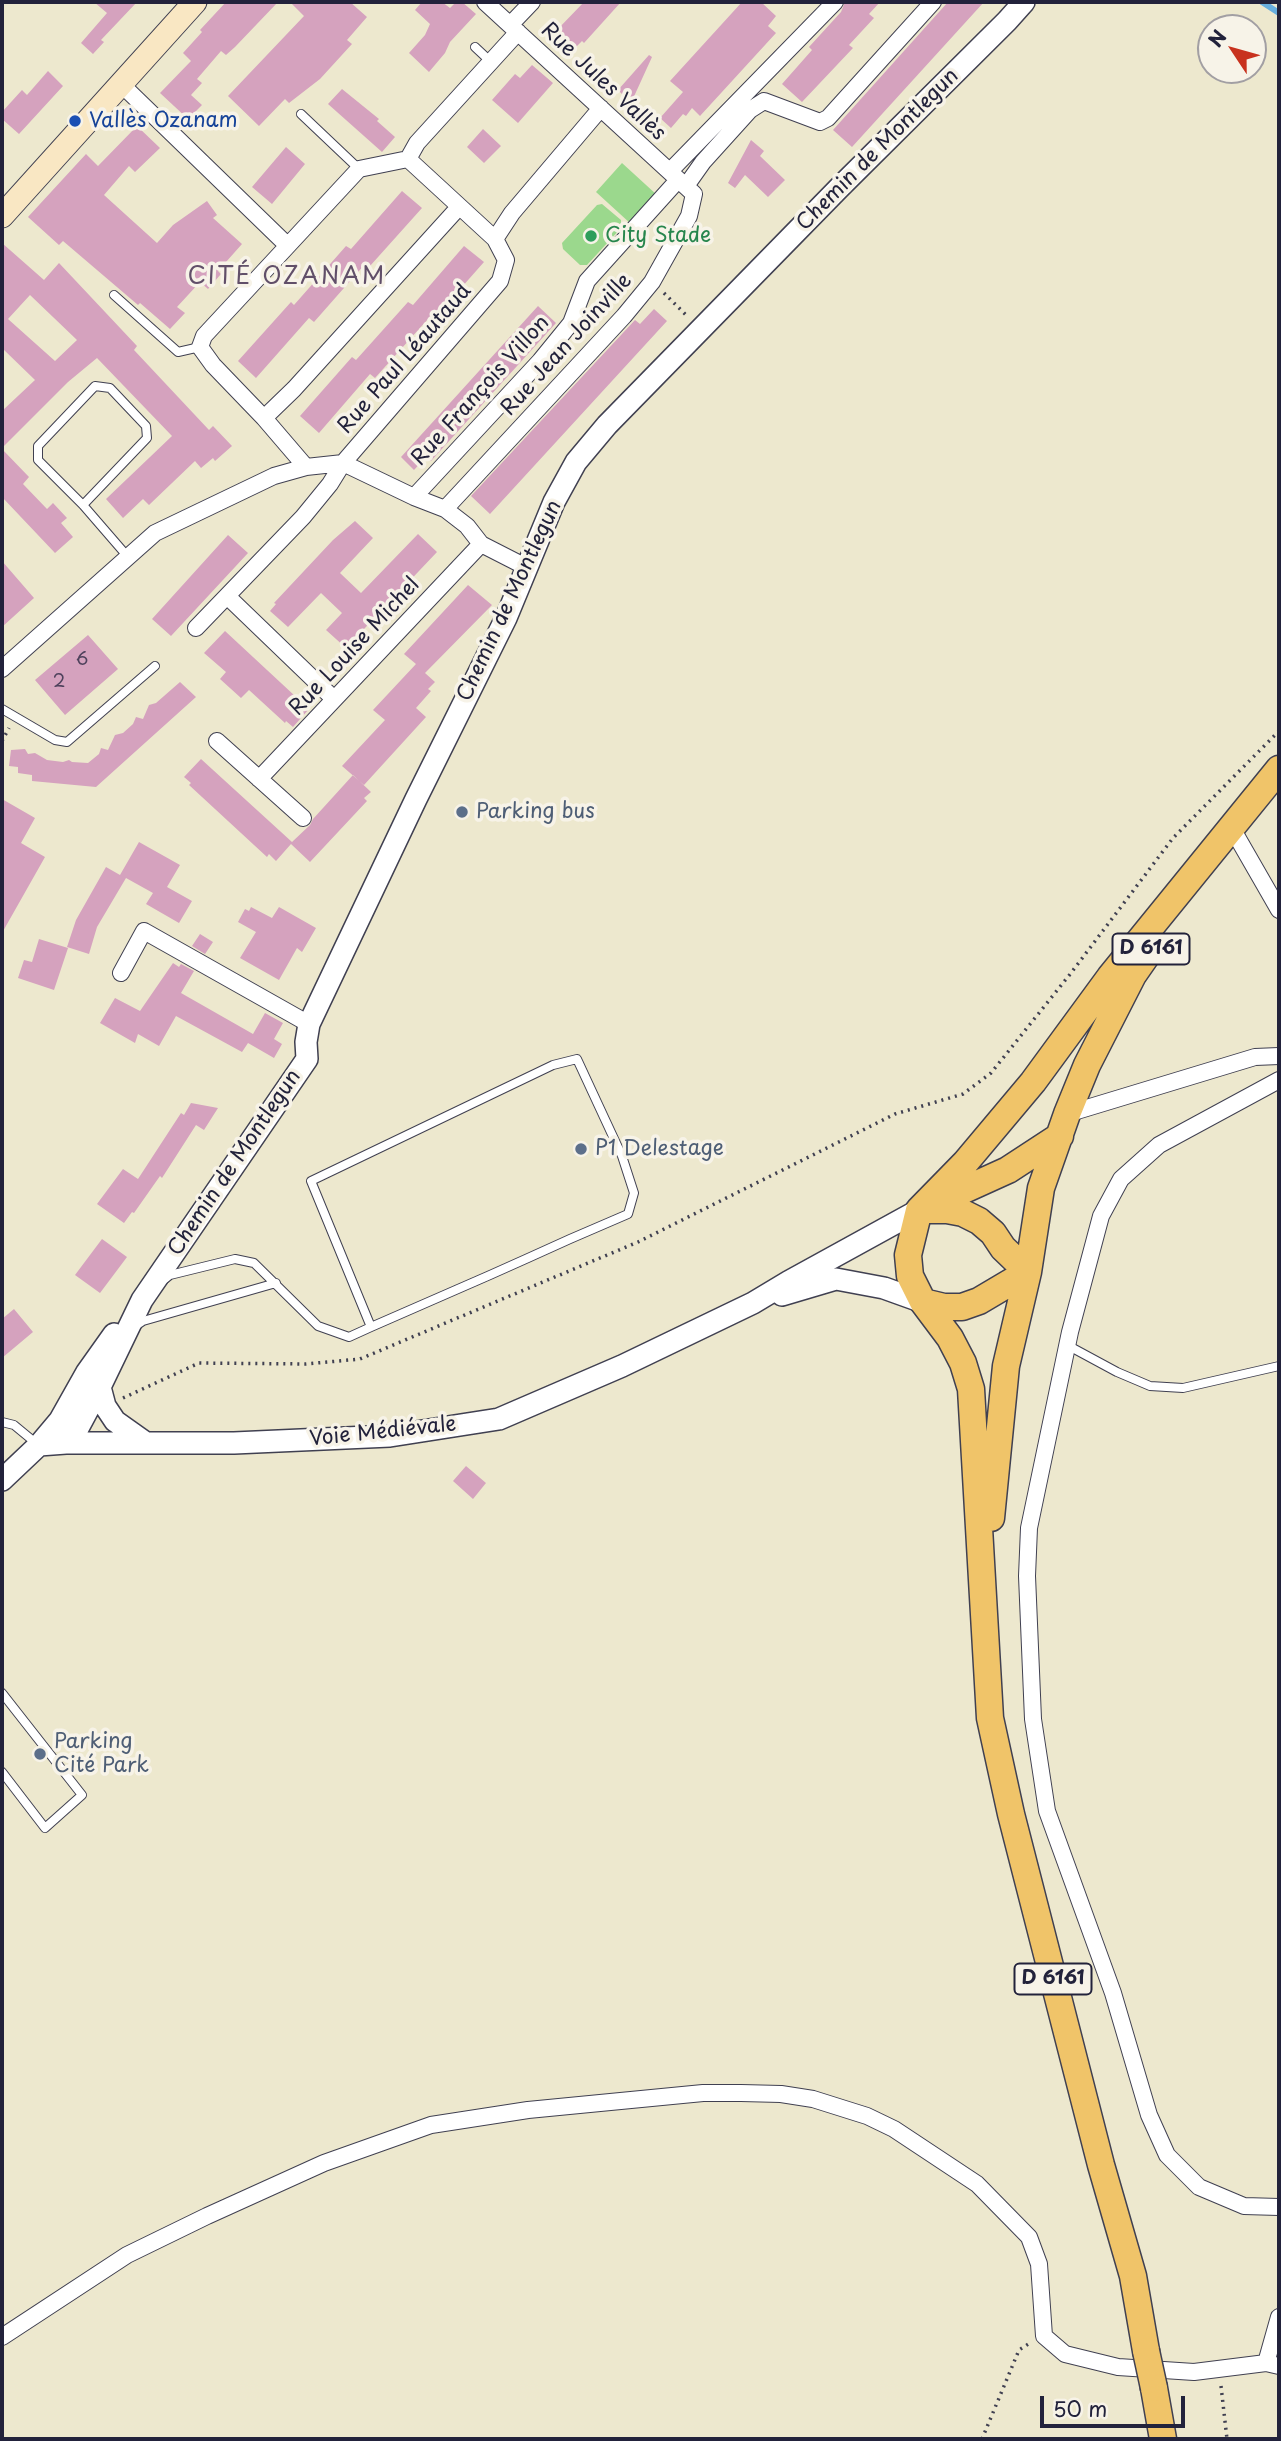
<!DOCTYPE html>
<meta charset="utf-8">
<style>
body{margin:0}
#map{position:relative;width:1281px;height:2441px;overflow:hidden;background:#ede8ce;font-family:"Playpen Sans",sans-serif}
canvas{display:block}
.frame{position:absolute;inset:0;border:4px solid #22223b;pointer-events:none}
.north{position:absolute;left:1197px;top:14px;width:70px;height:70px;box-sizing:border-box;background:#f7f3e8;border:2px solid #a29fa3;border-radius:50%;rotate:306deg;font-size:19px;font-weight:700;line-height:28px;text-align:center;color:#22223b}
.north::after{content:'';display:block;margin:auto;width:24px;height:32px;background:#c8321e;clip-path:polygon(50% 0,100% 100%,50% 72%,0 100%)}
.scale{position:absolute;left:1040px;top:2396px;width:145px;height:32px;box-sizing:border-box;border:4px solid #22223b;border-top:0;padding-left:9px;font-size:21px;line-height:24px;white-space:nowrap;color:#22223b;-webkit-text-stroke:5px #f7f3e8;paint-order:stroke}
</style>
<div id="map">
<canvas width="1281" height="2441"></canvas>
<div class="frame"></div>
<div class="north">N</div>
<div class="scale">50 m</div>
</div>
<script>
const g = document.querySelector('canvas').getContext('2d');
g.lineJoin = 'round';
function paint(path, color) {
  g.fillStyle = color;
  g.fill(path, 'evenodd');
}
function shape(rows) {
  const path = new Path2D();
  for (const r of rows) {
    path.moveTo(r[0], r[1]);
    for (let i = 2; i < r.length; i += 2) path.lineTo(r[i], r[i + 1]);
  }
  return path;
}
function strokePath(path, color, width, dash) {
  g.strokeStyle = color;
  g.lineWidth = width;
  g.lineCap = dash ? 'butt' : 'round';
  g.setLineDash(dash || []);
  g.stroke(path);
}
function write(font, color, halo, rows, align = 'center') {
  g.font = font + ' "Playpen Sans",sans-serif';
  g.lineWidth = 7;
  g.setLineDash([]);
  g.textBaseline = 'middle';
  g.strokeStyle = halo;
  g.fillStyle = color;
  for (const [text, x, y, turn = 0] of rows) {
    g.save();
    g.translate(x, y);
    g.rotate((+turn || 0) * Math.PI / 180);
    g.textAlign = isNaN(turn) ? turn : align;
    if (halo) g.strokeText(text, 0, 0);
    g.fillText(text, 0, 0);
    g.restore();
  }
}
paint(shape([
 [622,163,657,195,631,224,596,192],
 [602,204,621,220,621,228,587,265,580,265,563,249,562,243,597,205]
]), '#9bd88d');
strokePath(shape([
 [1262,2,1279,13]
]), '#67aede', 6);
paint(shape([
 [94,2,137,2,101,40,104,42,93,54,81,43,107,13],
 [226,2,278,2,235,47,226,55,221,51,197,79,202,83,191,95,202,105,188,119,160,93,191,61,183,53,202,32,200,30],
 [290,2,350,2,367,17,347,40,352,44,320,79,289,103,285,99,259,126,228,96,304,16],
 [422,2,442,2,450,8,456,2,462,2,476,14,450,42,445,53,429,72,409,53,425,35,430,24,415,10],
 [584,2,621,2,584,43,582,41,575,48,556,31],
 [742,2,761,2,776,16,768,26,776,33,700,116,692,108,686,116,683,114,671,128,660,118,683,92,670,81],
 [845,2,880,2,869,14,874,18,849,45,853,48,802,102,782,84,812,50,809,47,841,12],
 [948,2,984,2,852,147,833,130],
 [649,55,652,57,631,103,618,90],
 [532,65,553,83,518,123,492,100,515,74,520,78],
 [48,71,63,86,19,134,2,119,2,112,22,90,27,95],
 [342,89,379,119,377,121,395,137,382,152,328,104],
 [137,126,160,148,135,172,129,166,104,195,157,243,173,225,207,201,217,215,213,218,242,244,218,271,221,274,208,289,200,282,177,307,185,313,170,329,140,303,138,305,63,241,59,245,28,217,86,154,98,166],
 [483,129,501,146,484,163,467,147],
 [751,140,764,151,760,156,785,180,768,197,745,175,735,188,728,183],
 [286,147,305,164,272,204,252,187],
 [402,191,422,208,370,266,366,263,314,322,309,318,256,378,238,361,291,302,294,305,346,246,351,249],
 [2,243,44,280,59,263,137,346,134,350,209,430,213,426,232,446,215,461,213,458,201,468,195,461,149,505,143,499,123,518,106,499,172,436,97,358,68,382,2,448,2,411,35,380,2,348],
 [30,295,77,340,55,361,8,319],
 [464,246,484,262,431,322,428,319,375,378,370,374,319,433,300,416,352,357,356,360,408,302,413,305],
 [538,306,556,323,431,461,426,457,414,470,401,457],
 [654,309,667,321,490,514,471,496,635,320,640,324],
 [2,449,29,477,23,484,47,509,53,503,67,518,61,523,73,537,55,553,2,497],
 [355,521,373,538,340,573,361,593,418,534,437,552,346,648,326,630,342,613,321,593,288,627,270,611,276,604,274,603,333,540],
 [228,535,248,553,171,636,152,619],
 [2,561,34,598,2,627],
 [468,585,492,605,425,673,435,682,428,689,431,691,416,708,426,717,364,785,342,766,385,720,373,710,416,664,404,654],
 [225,631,309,709,293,727,286,721,285,723,249,690,241,698,220,679,226,672,204,653],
 [88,635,118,669,65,715,35,680],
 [180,682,196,697,96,787,32,781,32,775,18,773,18,767,9,766,11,750,25,749,28,754,35,753,47,760,63,762,69,760,72,762,88,763,99,754,101,748,108,750,115,735,123,733,133,724,136,717,143,719,149,705,156,703],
 [201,759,292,842,310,825,313,819,353,775,371,792,364,798,367,801,310,862,291,844,276,861,269,854,267,857,189,785,191,783,184,777],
 [2,799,35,818,21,843,45,857,2,933],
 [139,842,180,865,167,887,192,901,179,923,146,904,153,893,126,878,97,927,89,954,67,947,76,920,106,867,120,875],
 [251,907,272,918,279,907,316,928,302,952,297,948,279,980,240,958,256,932,238,922,245,909,249,911],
 [200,934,213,942,205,954,192,946],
 [39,939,68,948,54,990,18,978,24,960,32,962],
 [173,963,179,967,181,964,194,971,181,993,253,1034,265,1013,283,1023,274,1039,282,1044,274,1058,248,1043,242,1052,176,1016,159,1046,138,1034,135,1043,100,1023,115,998,140,1011],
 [191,1103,218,1108,204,1130,196,1125,162,1178,160,1176,134,1213,132,1212,124,1223,97,1204,123,1169,138,1179,181,1113,184,1115],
 [102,1239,127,1257,100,1293,75,1275],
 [14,1309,33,1332,2,1358,2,1319],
 [466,1466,486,1483,473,1499,453,1481]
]), '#d5a2be');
const service = shape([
 [475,47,491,62],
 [301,114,359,169],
 [114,295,178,352,200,347],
 [83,505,147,438,146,426,110,388,95,386,38,446,38,460,83,505,128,557],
 [2,709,55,740,67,742,155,666],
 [165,1279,170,1275,235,1259,254,1263,318,1326,349,1337,371,1327,490,1275,528,1258,570,1239,628,1214,634,1193,622,1156,577,1059,553,1065,311,1181,371,1327],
 [137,1325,143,1321,276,1283],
 [1067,1345,1117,1372,1150,1386,1183,1388,1279,1366],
 [2,1422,14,1425,37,1444],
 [2,1693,82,1795,45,1828,2,1772]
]);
const minor = shape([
 [510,25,532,2],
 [120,83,287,245],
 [408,159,417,143,518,32],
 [670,171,835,2],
 [686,186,703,162,750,110,764,101,820,122,828,118,933,2],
 [495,239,512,213,601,108],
 [264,418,294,389,459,207],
 [414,497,540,361,571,323,587,281,678,180],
 [445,509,624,316,652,282,689,216,694,194,485,2],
 [227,596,334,699],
 [196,628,303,517,330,484,343,463,500,281,506,260,495,239,408,159,359,169,204,336,200,347,213,365,264,418,306,467],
 [2,669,155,533,274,476,306,467,343,463,414,497,445,509,467,526,481,544,528,568],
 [217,741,303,818],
 [259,779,481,544],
 [1233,830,1279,910],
 [121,973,144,931,309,1024],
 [1279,1080,1159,1145,1121,1179,1101,1216,1070,1332,1029,1528,1027,1576,1033,1719,1047,1811,1113,1993,1149,2115,1167,2155,1199,2187,1244,2206,1279,2207],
 [1067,1114,1255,1057,1279,1056],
 [2,2337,127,2255,207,2216,324,2163,431,2125,528,2110,703,2093,741,2093,781,2094,813,2099,867,2116,894,2129,977,2184,1029,2237,1039,2264,1044,2336,1065,2354,1118,2367,1194,2372,1266,2363,1279,2366],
 [1266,2363,1279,2317]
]);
const tertiary = shape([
 [782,1295,836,1279,884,1288,923,1302],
 [66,1443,78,1428,100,1387],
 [146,1443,115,1421,105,1406,100,1387,142,1300,307,1059,306,1042,309,1024,416,799,506,618,554,502,576,462,607,425,839,188,1007,21,1024,2],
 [39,1445,66,1443,234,1443,390,1436,499,1419,622,1366,753,1303,788,1282,919,1210],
 [2,1480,39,1445,60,1420,87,1372,114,1334]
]);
const secondary = shape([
 [2,216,195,2]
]);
const primary = shape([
 [933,1204,1008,1170,1060,1136],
 [924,1210,947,1210,963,1213,979,1221,993,1233,1003,1248,1028,1272],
 [923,1302,944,1307,962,1307,979,1301,1028,1272],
 [991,1518,1006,1366,1028,1272,1041,1188,1067,1114,1087,1065,1133,975,1149,952],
 [1146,2351,1133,2276,1101,2165,1011,1814,990,1718,971,1389,963,1363,950,1338,923,1302,910,1276,908,1255,919,1210,965,1163,1033,1082,1110,977,1279,769],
 [1154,2388,1163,2439]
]);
strokePath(service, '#404051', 10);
strokePath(minor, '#404051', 18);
strokePath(tertiary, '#404051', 24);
strokePath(secondary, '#404051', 25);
strokePath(primary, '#404051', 29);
strokePath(shape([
 [664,293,688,317],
 [2,741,9,728],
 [123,1398,199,1363,306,1364,360,1359,638,1242,895,1114,963,1094,991,1073,1071,973,1173,838,1279,731],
 [1221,2386,1227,2439],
 [982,2439,1019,2350,1030,2343]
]), '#404051', 3.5, [2, 5]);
strokePath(service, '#fff', 8);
strokePath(minor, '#fff', 16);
strokePath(tertiary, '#fff', 21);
strokePath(secondary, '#f9e7c3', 23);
strokePath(primary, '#f0c469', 26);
const primaryBridge = shape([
 [1146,2351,1154,2388]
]);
strokePath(primaryBridge, '#404051', 29, []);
strokePath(primaryBridge, '#f0c469', 26);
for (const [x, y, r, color] of [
 [75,121,7,"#1a4fb4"],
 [591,236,7,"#2e9e5b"],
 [462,812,7,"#5c6f8a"],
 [581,1149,7,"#5c6f8a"],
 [40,1754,7,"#5c6f8a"]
]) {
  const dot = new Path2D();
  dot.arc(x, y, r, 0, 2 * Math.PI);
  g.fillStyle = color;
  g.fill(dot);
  strokePath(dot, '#f7f3e8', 2.5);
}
write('18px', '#4f425c', null, [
 ["6",82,660],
 ["2",59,682]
]);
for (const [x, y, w] of [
 [1151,949,77],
 [1053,1979,77]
]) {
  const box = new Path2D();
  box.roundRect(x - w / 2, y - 15.5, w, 31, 5);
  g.fillStyle = '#f7f3e8';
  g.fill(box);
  strokePath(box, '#22223b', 2);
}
write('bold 19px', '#22223b', null, [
 ["D 6161",1151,949],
 ["D 6161",1053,1979]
]);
write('21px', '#22223b', '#f7f3e8', [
 ["Rue Jules Vallès",603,82,43],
 ["Chemin de Montlegun",878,150,-45],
 ["Rue Jean Joinville",567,345,-48],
 ["Rue Paul Léautaud",405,359,-49],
 ["Rue François Villon",481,391,-48],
 ["Chemin de Montlegun",510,601,-65],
 ["Rue Louise Michel",355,647,-47],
 ["Chemin de Montlegun",235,1163,-56],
 ["Voie Médiévale",383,1432,-6]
]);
write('21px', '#164399', '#f7f3e8', [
 ["Vallès Ozanam",89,121]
], 'left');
write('21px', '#27864d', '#f7f3e8', [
 ["City Stade",605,236]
], 'left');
write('21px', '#4e5e75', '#f7f3e8', [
 ["Parking bus",476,812],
 ["P1 Delestage",595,1149],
 ["Parking",54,1742],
 ["Cité Park",54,1766]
], 'left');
g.letterSpacing = '2px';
write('24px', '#614f69', '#f7f3e8', [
 ["CITÉ OZANAM",287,277]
]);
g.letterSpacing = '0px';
</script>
